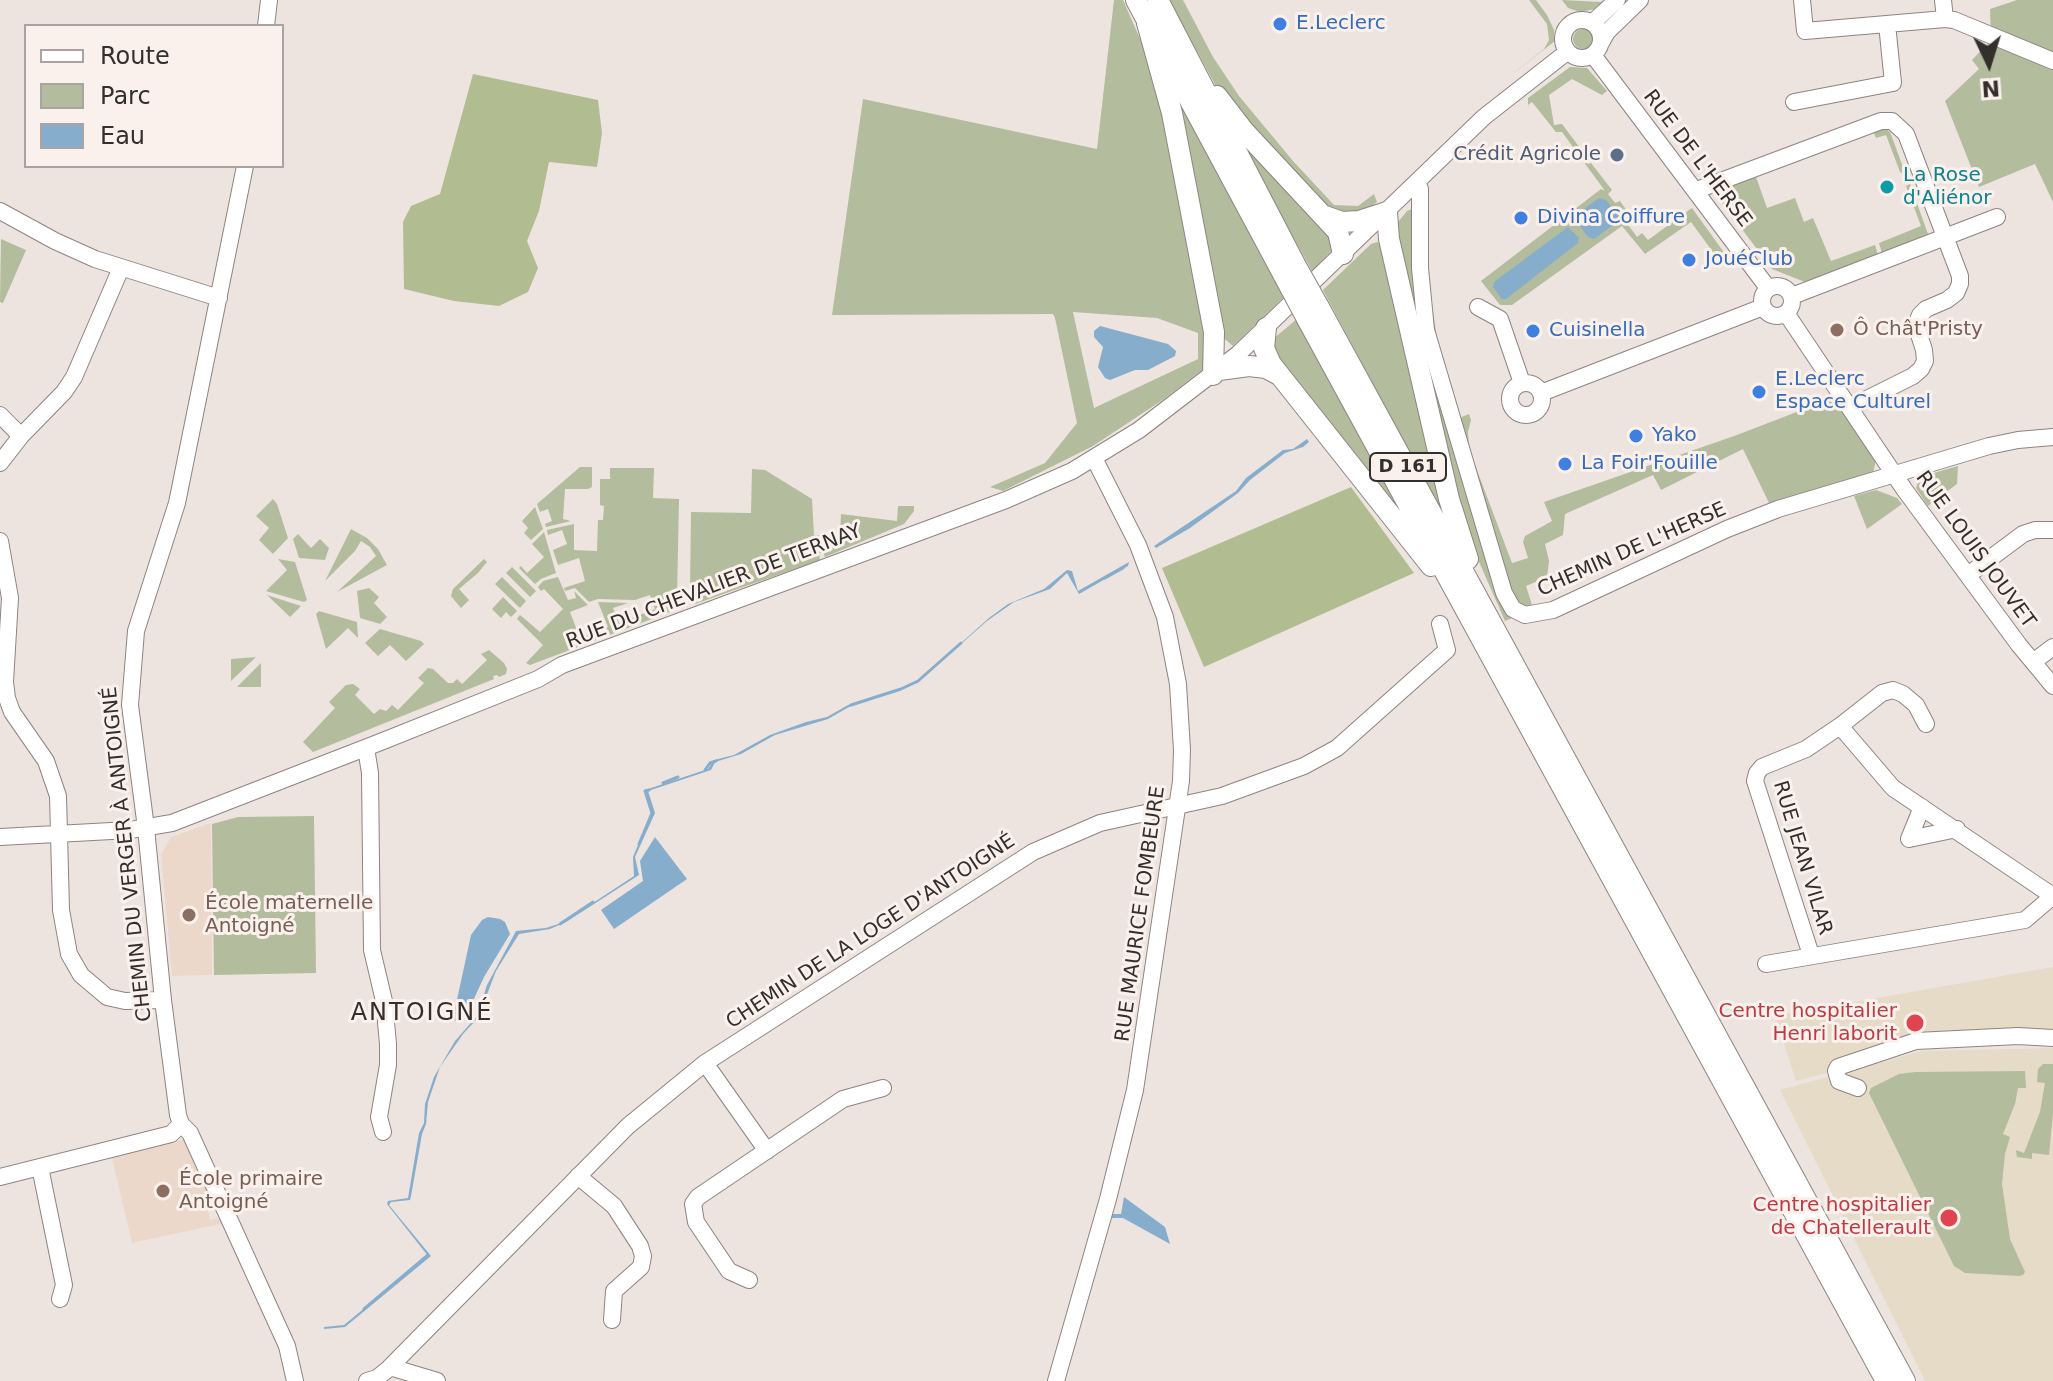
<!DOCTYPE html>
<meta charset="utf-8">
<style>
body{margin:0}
#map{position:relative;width:2053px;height:1381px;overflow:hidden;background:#ede4e0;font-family:"DejaVu Sans",sans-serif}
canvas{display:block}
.legend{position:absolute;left:24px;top:24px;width:260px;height:144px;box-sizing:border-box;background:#faf1ed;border:2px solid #aaa3a0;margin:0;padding:10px 14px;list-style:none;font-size:24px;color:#322f2d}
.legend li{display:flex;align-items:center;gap:16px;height:40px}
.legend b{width:40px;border:2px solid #aaa3a0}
.north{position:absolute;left:1949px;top:24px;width:80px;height:80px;-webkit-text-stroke:6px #faf1ed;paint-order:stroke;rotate:176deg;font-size:22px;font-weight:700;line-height:32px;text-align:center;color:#322f2d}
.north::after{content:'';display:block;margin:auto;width:28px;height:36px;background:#322f2d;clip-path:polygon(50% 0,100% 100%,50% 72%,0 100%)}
</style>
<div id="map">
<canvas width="2053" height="1381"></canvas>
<ul class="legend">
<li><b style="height:10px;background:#fff"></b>Route</li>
<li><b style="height:22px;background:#b3bc9d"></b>Parc</li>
<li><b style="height:22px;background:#86adcc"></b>Eau</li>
</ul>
<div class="north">N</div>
</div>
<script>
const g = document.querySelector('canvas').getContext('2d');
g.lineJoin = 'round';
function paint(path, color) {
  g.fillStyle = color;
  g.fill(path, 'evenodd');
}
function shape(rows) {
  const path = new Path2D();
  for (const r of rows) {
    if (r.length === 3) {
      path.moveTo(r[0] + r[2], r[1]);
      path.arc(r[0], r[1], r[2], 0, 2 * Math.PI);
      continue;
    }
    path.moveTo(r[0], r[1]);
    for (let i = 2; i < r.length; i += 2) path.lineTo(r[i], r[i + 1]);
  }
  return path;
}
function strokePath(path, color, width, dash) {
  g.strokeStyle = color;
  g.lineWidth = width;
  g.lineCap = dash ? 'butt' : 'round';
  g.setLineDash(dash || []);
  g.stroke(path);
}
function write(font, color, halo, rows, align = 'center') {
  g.font = font + ' "DejaVu Sans",sans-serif';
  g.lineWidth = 6;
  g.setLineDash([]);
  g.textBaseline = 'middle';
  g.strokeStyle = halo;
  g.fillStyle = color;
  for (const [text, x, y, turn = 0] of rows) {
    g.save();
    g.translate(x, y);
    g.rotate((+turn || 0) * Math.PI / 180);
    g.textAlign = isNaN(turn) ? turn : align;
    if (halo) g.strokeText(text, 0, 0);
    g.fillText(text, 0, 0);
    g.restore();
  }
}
paint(shape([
 [211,823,212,975,172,976,161,855,171,837],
 [185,1139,208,1190,204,1194,210,1220,220,1218,225,1223,132,1243,112,1158]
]), '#ecd8ca');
paint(shape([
 [2053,967,2053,1033,1984,1031,1796,1081,1775,1016],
 [2053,1048,2053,1381,1925,1381,1780,1090,1922,1051]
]), '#e5dbc6');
paint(shape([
 [1114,0,1123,0,1155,73,1210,336,1206,367,1164,399,1093,446,1003,491,990,487,1045,463,1077,423,1055,318,1053,314,832,315,863,99,1097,149],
 [1073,312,1157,318,1198,333,1198,359,1094,408],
 [1169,0,1183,0,1213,57,1239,96,1293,161,1334,205,1358,206,1374,194,1377,202,1365,212,1336,215,1217,88],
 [1529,0,1536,0,1547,15,1554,30,1555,41,1506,79,1544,49,1549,40,1547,24],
 [1562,0,1601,2,1606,0,1595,9,1580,12,1568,8],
 [2017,0,2053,0,2053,202,2035,164,1979,187,1945,101,1979,69,1972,60,1991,40,1990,9],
 [1583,39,10],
 [1162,64,1285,296,1233,346,1220,335],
 [1570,67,1587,68,1607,91,1602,95,1572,79,1549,95,1554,125,1562,124,1583,152,1581,154,1588,164,1591,163,1612,190,1608,194,1615,203,1620,201,1632,218,1626,222,1637,237,1642,233,1648,240,1692,208,1728,258,1718,259,1691,222,1645,254,1622,226,1512,305,1500,305,1481,281,1601,189,1605,191,1562,132,1556,132,1532,102,1528,105,1528,98],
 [1216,100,1331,228,1336,246,1312,271],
 [1884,127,1890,132,1906,175,1900,172,1886,135,1876,138,1873,131],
 [1756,177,1767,208,1795,198,1804,222,1813,218,1831,261,1875,245,1878,255,1805,282,1772,269,1714,192],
 [1910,184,1928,234,1882,253,1879,243,1921,226,1906,186],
 [1412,209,1416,211,1415,264,1502,598,1512,618,1505,621,1469,539,1396,247,1398,222,1407,211],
 [1,239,26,250,3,303,0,302],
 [1377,242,1383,246,1465,558,1323,290,1371,244],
 [1433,312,1440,357,1459,418,1469,414,1471,420,1468,432,1469,449,1512,563,1528,558,1523,542,1525,536,1552,521,1544,502,1737,435,1833,398,1876,460,1873,473,1769,503,1743,449,1661,490,1653,475,1565,514,1563,535,1545,544,1549,561,1547,577,1526,586,1533,608,1521,608,1513,600,1503,577,1431,334,1427,316],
 [1297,319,1430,556,1276,364,1273,339],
 [1958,466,1957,484,1928,506,1916,488,1920,477],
 [580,467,592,467,592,487,588,489,565,489,563,519,571,521,546,527,545,524,552,521,548,509,540,512,537,504],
 [610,468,654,468,653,498,679,499,677,599,670,612,530,665,526,663,543,645,517,619,520,615,540,632,563,609,544,589,541,591,538,587,543,581,558,577,568,600,576,598,574,591,588,605,570,612,580,638,608,627,598,602,628,603,613,608,619,623,655,609,650,595,635,600,598,599,589,602,575,588,565,591,564,588,585,581,579,558,558,565,553,550,567,544,562,530,548,535,547,530,574,524,574,550,597,551,598,520,603,520,604,506,600,505,600,479,610,479],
 [752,469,765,470,812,499,814,535,840,536,841,514,897,521,898,506,914,506,914,511,904,524,825,557,823,552,819,554,820,560,695,604,690,591,691,512,751,513],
 [1876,490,1897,498,1902,504,1867,529,1854,496],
 [273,499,277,504,288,538,273,554,259,540,269,528,256,516],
 [535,507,543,529,531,540,524,533,528,528,522,521],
 [351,529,367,538,378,549,387,565,337,592,376,556,370,547,361,541,355,551,325,581],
 [544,532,556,573,541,579,535,584,519,568,521,566,527,573,544,557,532,544],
 [298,534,311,548,320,539,329,548,325,560,299,558,293,539],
 [278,559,295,562,307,600,304,602,266,591,287,570],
 [484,559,487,562,478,573,459,589,469,600,461,608,451,596,453,589],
 [512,567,536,591,530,597,506,573],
 [502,577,526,601,520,608,495,584],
 [369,588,379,597,374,603,387,617,380,624,360,618,357,591],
 [267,595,301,606,290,617],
 [503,597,517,611,511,617,506,612,501,618,492,609],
 [319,611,357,622,358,638,348,628,326,649,316,614],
 [380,629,421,641,424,644,406,661,390,645,378,656,365,643],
 [489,650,504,663,507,669,506,674,499,677,497,675,493,676,494,679,313,752,303,742,335,708,329,702,346,685,353,684,360,689,355,695,374,714,380,709,386,711,392,705,398,710,424,683,418,678,428,668,433,669,448,683,453,683,457,679,462,684,487,660,481,654],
 [256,657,231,681,231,659],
 [261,663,261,687,237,687],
 [314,816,316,973,214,975,212,824,238,817],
 [2043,1064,2053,1064,2053,1113,2049,1155,2032,1153,2032,1159,2017,1157,2016,1150,2024,1153,2040,1112,2045,1083,2037,1082,2038,1069],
 [2025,1071,2026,1088,2018,1088,2015,1104,2003,1134,2010,1137,2005,1154,2002,1184,2010,1239,2025,1272,2023,1275,2019,1276,1965,1273,1954,1266,1869,1093,1871,1088,1899,1074,1915,1072]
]), '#b3bc9d');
paint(shape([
 [473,74,598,100,602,133,597,167,549,162,539,211,527,241,538,268,528,292,499,306,454,301,404,289,403,222,411,206,440,194],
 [1351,487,1414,573,1204,667,1162,568]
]), '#b1bd91');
paint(shape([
 [1599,198,1606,200,1618,216,1617,222,1594,239,1588,237,1577,222,1577,214],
 [1568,227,1579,238,1578,243,1506,299,1502,299,1493,287,1494,282],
 [1100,326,1168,344,1176,351,1175,356,1148,370,1135,370,1110,380,1105,378,1098,367,1103,347,1094,337,1094,331],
 [1307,439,1309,442,1303,447,1285,453,1250,480,1238,493,1190,528,1156,548,1154,546,1236,491,1246,478,1283,450,1293,449],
 [1129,562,1128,566,1079,594,1067,573,1050,589,1014,602,987,621,917,683,849,707,828,719,775,735,741,754,715,762,711,770,648,791,655,813,635,857,639,875,566,922,550,929,519,934,496,971,478,1018,463,1034,440,1067,428,1102,426,1124,422,1134,411,1196,410,1200,391,1202,389,1205,431,1256,345,1327,324,1329,324,1327,344,1325,428,1256,387,1204,388,1201,408,1198,419,1133,424,1123,425,1104,434,1077,455,1041,477,1016,487,985,516,931,546,928,564,922,634,876,633,857,652,811,645,790,708,769,714,760,734,755,770,735,806,722,827,717,848,705,906,687,922,678,989,618,1008,604,1044,589,1067,570,1072,571,1078,591],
 [655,837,687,879,614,929,601,910,643,881,640,861],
 [488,917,500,919,505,922,510,934,484,977,466,1016,460,1021,455,1021,453,1018,471,935,482,920],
 [1124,1197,1165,1227,1170,1244,1123,1218,1109,1218,1110,1214,1121,1214]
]), '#86adcc');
strokePath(shape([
 [1105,578,1123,568],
 [851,705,901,689,918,681,961,643],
 [705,770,710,763,716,761],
 [663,783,678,777],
 [639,844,652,813,645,791,649,790],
 [560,924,593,902],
 [364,1309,428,1255]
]), '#86adcc', 3);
const minor = shape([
 [1802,0,1805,31,1945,19,1943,0],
 [1945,19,1954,20,2053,61],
 [1582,39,19],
 [1592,23,1617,0],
 [266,26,269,0],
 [1601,43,1607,32,1640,0],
 [1593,55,1768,288],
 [1794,102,1893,83,1887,24],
 [245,166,177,503,136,631,130,705,146,828,163,1000,178,1115,181,1124,190,1133,287,1346,295,1381],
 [1417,183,1420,189,1420,268,1426,330,1504,593,1513,609,1525,615,1553,610,1727,529,1778,509,1989,446,2018,440,2053,437],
 [1697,190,1881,121,1892,121,1906,134,1960,276,1960,284,1956,293,1947,300,1926,309,1920,315,1916,325,1924,350,1925,361,1921,369,1913,376,1851,407],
 [0,211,55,241,95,259,219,298],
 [1777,301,15],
 [1792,296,1997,217],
 [1478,307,1500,319,1522,383],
 [1786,313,1904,489,2019,645,2053,686],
 [1526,399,16],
 [1541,393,1763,307],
 [0,415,21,436],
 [0,463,21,436,64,392,74,377,121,268],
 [0,541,10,598,5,682,7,698,12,712,46,761,58,796,61,910,69,954,81,975,107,997,125,1001,163,1000],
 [1968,575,2023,534,2035,530,2053,530],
 [2033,662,2053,647],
 [1840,726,1882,693,1893,690,1903,694,1916,705,1926,724],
 [366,748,370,773,372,950,384,1001,388,1044,388,1065,379,1117,383,1132],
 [1922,807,1909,839,1957,829],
 [0,837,130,830,172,823,383,741,538,679,562,665,1006,500,1072,471,1139,430,1238,354,1484,117,1567,52],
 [1811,955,1755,781,1757,773,1762,767,1806,749,1840,726,1893,788,2053,896],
 [1766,964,2025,920,2053,896],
 [705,1063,767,1151],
 [1858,1088,1839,1081,1836,1071,1838,1067,1916,1041,2018,1036,2053,1038],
 [40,1167,64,1285,60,1299],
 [578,1176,614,1206,640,1246,643,1256,641,1267,614,1291,612,1320],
 [0,1177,171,1134,181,1124],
 [749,1280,729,1271,696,1222,693,1204,698,1197,843,1099,883,1088],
 [390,1367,437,1381],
 [367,1381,377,1378,387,1370,628,1126,705,1063,1033,852,1100,823,1222,796,1304,766,1337,748,1447,650,1440,624],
 [1056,1381,1108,1199,1135,1090,1181,781,1182,750,1178,684,1165,617,1138,545,1094,458]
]);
const major = shape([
 [1136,0,1284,276],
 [1158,0,1295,264],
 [1147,23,1172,113,1214,332,1213,375],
 [1217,96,1244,131,1338,232,1343,254],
 [1325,216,1342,222,1359,221,1387,212,1389,239,1449,499,1468,559],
 [1319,307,1905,1381],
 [1307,319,1886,1381],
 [1266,328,1264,348,1271,364,1431,566],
 [1219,370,1249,366,1266,368,1279,375]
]);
strokePath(minor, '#8d8481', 18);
strokePath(major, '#8d8481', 22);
strokePath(minor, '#fff', 16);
strokePath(major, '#fff', 20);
const majorBridge = shape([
 [1295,264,1319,307],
 [1284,276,1307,319]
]);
strokePath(majorBridge, '#8d8481', 22, []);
strokePath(majorBridge, '#fff', 20);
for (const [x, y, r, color] of [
 [1280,24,8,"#3f7fe0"],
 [1617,155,8,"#5c6f8a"],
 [1887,187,8,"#0f9aa8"],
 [1521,218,8,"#3f7fe0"],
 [1689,260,8,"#3f7fe0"],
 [1837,330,8,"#8d6e63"],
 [1533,331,8,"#3f7fe0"],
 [1759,392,8,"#3f7fe0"],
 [1636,436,8,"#3f7fe0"],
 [1565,464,8,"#3f7fe0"],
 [189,915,8,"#8d6e63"],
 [1915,1023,10,"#e0444e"],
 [163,1191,8,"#8d6e63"],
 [1949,1218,10,"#e0444e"]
]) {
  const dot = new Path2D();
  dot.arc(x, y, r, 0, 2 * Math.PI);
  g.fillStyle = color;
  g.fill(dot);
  strokePath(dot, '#faf1ed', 3);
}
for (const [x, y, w] of [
 [1408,467,76]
]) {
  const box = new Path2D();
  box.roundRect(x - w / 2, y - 14, w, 28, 6);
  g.fillStyle = '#faf1ed';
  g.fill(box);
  strokePath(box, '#322f2d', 2);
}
write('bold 18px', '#322f2d', null, [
 ["D 161",1408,467]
]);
write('20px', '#366cbe', '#faf1ed', [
 ["E.Leclerc",1296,24],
 ["Divina Coiffure",1537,218],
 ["JouéClub",1705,260],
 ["Cuisinella",1549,331],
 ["E.Leclerc",1775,380],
 ["Espace Culturel",1775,403],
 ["Yako",1652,436],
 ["La Foir'Fouille",1581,464]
], 'left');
write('20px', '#4e5e75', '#faf1ed', [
 ["Crédit Agricole",1601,155]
], 'right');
write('20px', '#322f2d', '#faf1ed', [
 ["RUE DE L'HERSE",1697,159,53],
 ["CHEMIN DE L'HERSE",1632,550,-24],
 ["RUE LOUIS JOUVET",1975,550,54],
 ["RUE DU CHEVALIER DE TERNAY",714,587,-21],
 ["CHEMIN DU VERGER À ANTOIGNÉ",128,854,-96],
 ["RUE JEAN VILAR",1802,858,73],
 ["RUE MAURICE FOMBEURE",1141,914,-82],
 ["CHEMIN DE LA LOGE D'ANTOIGNÉ",871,932,-33]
]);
write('20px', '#0d838f', '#faf1ed', [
 ["La Rose",1903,176],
 ["d'Aliénor",1903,199]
], 'left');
write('20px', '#785e54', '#faf1ed', [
 ["Ô Chât'Pristy",1853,330],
 ["École maternelle",205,904],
 ["Antoigné",205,927],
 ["École primaire",179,1180],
 ["Antoigné",179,1203]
], 'left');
write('20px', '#be3a42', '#faf1ed', [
 ["Centre hospitalier",1897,1012],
 ["Henri laborit",1897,1035],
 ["Centre hospitalier",1931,1206],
 ["de Chatellerault",1931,1229]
], 'right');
g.letterSpacing = '2px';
write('24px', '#322f2d', '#faf1ed', [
 ["ANTOIGNÉ",422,1014]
]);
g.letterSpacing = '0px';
</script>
